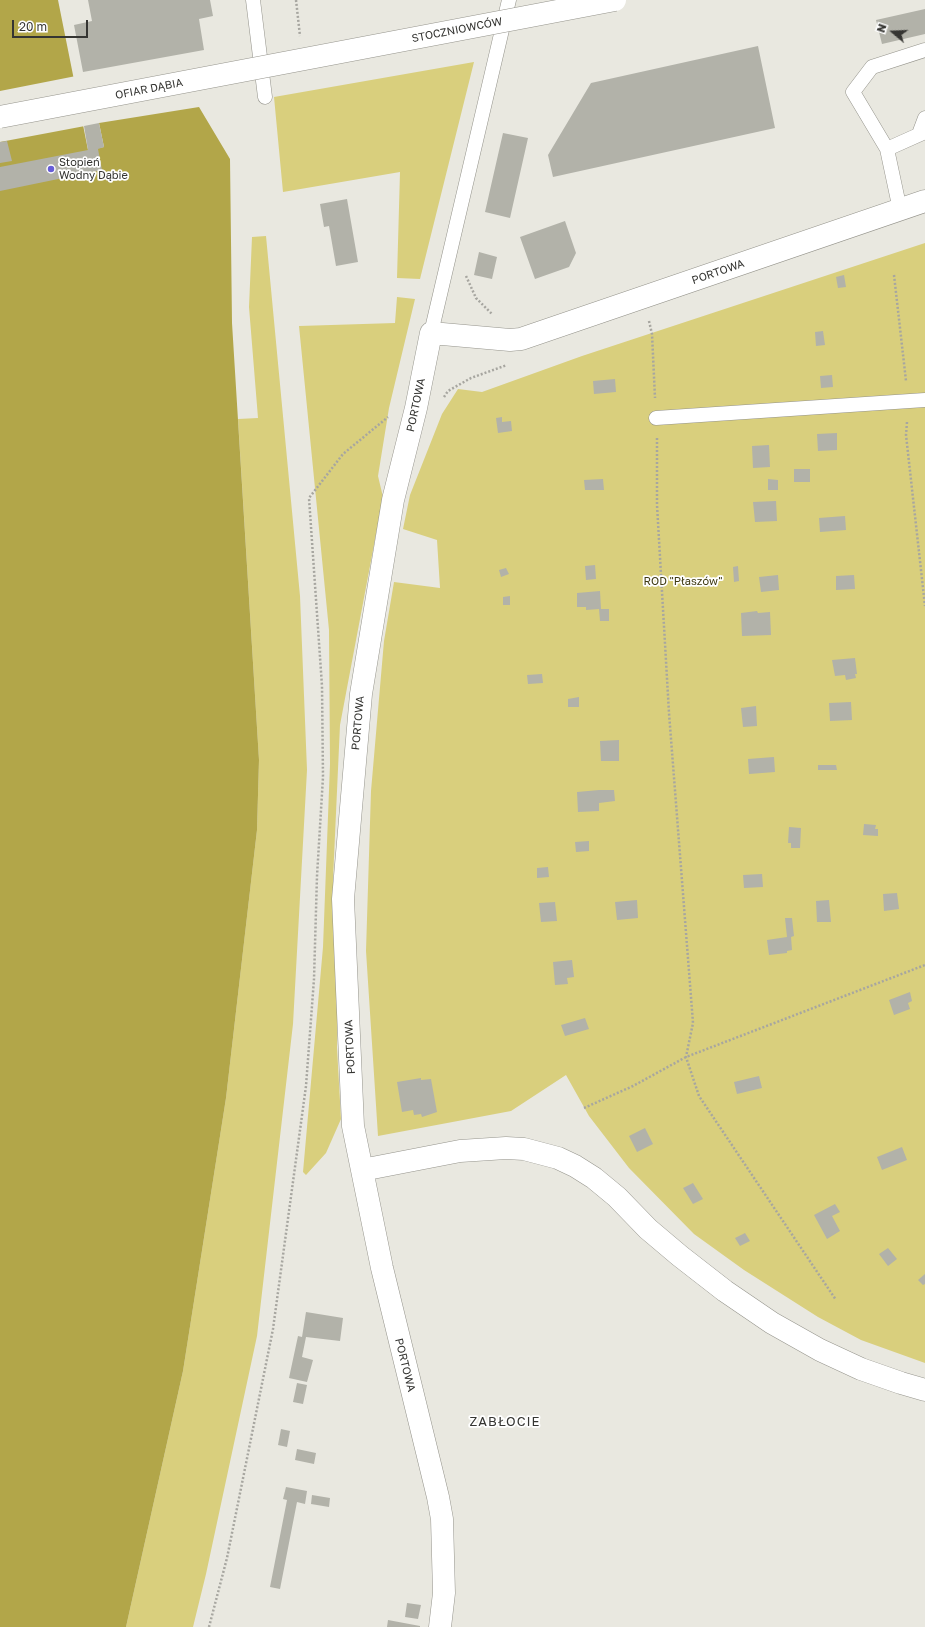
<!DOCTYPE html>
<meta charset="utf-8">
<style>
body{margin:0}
#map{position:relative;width:925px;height:1627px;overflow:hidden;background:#e9e8e0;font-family:"Golos Text",sans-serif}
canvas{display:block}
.north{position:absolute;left:873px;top:12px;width:40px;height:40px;-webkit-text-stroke:3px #fff;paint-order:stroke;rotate:289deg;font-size:11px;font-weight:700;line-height:16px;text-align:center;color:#353532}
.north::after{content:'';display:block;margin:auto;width:14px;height:18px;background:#353532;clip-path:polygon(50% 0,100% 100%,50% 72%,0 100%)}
.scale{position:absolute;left:12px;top:20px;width:76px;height:18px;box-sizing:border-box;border:2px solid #353532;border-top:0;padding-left:5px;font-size:12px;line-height:14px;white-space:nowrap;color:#353532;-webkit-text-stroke:3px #fff;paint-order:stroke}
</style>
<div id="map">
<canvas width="925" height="1627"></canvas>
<div class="north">N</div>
<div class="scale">20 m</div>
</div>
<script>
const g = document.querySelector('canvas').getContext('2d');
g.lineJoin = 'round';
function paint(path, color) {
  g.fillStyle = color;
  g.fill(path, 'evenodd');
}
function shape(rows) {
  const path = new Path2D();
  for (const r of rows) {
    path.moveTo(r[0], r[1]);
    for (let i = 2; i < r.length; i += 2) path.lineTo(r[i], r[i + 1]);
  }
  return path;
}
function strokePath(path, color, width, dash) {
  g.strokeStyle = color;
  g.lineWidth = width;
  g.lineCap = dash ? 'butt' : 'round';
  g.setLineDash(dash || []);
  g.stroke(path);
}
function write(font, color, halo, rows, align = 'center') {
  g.font = font + ' "Golos Text",sans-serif';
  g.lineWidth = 3.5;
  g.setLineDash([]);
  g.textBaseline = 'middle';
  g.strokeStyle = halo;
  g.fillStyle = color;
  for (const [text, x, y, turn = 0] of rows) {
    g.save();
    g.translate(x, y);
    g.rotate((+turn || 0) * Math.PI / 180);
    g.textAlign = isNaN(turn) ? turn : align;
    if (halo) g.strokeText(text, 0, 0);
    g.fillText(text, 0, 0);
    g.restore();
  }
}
paint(shape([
 [474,62,420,279,397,278,400,172,283,192,274,97],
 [266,236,300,596,307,770,293,1024,257,1336,206,1574,193,1627,126,1627,183,1371,226,1098,257,830,259,760,238,419,258,418,249,307,252,237],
 [925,243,925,1363,861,1340,818,1317,744,1270,694,1234,629,1168,589,1116,566,1075,511,1111,378,1136,366,951,371,791,384,641,394,582,440,588,437,540,403,529,410,495,442,414,458,389,482,392,582,356],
 [397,297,415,299,389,408,378,476,383,497,340,725,333,879,339,928,337,1048,341,1119,326,1153,306,1175,303,1172,323,947,330,764,329,630,299,326,395,323]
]), '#d9cf7d');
paint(shape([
 [0,0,58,0,88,150,104,147,99,123,199,107,230,159,232,323,259,760,257,830,226,1098,183,1371,126,1627,0,1627]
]), '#b2a649');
paint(shape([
 [76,76,85,126,0,142,0,91]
]), '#e9e8e0');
paint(shape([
 [88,0,210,0,213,16,199,19,204,50,83,72,74,25,92,21],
 [925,9,925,34,882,44,876,20],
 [758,46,775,128,553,177,548,155,591,83],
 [99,123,104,147,98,149,102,170,0,191,0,167,88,150,84,126],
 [503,133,528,138,510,218,485,212],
 [7,141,12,161,0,163,0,142],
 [347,199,358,262,336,266,329,226,324,227,320,204],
 [565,221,576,253,569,267,535,279,520,237],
 [479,252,497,257,492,279,474,275],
 [844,275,846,287,838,288,836,277],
 [823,331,825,345,816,346,815,332],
 [832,375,833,387,821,388,820,376],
 [615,379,616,392,594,394,593,381],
 [502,417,502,422,511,421,512,431,498,433,496,418],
 [837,433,837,450,818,451,817,434],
 [769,445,770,467,753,468,752,446],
 [794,469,810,469,810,482,794,482],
 [603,479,604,490,585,490,584,480],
 [768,479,778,480,778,490,768,490],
 [776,501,777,521,755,522,753,502],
 [845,516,846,530,820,532,819,518],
 [595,565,596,579,586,580,585,566],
 [738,566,739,581,734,582,733,567],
 [506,568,509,574,501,577,499,570],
 [778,575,779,590,761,592,759,577],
 [854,575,855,589,836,590,836,576],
 [600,591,601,609,609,609,609,621,600,621,599,609,586,610,586,607,577,607,577,593],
 [510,596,510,605,503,605,503,597],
 [757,611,758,613,770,612,771,635,742,636,741,613],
 [855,658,857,674,855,674,856,678,846,680,845,675,835,676,832,660],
 [542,674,543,683,528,684,527,675],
 [579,697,579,707,568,707,568,699],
 [851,702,852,720,830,721,829,703],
 [756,706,757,726,743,727,741,708],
 [619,740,619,761,601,761,600,741],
 [774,757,775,772,749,774,748,759],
 [818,765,836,765,837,770,818,770],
 [599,790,614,790,615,801,599,803,599,811,578,812,577,792],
 [864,824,876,825,875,829,878,829,878,836,863,835],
 [789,827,801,828,800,848,791,848,791,843,788,843],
 [589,841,589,851,576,852,575,842],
 [548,867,549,877,537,878,537,868],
 [762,874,763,887,744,888,743,875],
 [897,893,899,909,884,911,883,894],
 [637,900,638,918,617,920,615,902],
 [829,900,831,922,817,922,816,901],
 [555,902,557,921,541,922,539,903],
 [785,918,792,918,794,936,791,937,792,950,787,951,787,953,769,955,767,940,787,937],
 [572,960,574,977,567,978,568,984,555,985,553,962],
 [910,992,912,1001,908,1003,910,1009,894,1015,889,1000],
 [585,1018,589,1029,565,1036,561,1025],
 [759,1076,762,1088,737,1094,734,1082],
 [421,1078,421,1080,431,1079,437,1112,422,1117,421,1114,414,1115,413,1110,402,1112,397,1082],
 [645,1128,653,1144,637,1152,629,1136],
 [902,1147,907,1160,882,1170,877,1157],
 [693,1183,703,1199,693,1204,683,1188],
 [835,1204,840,1212,832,1216,840,1231,827,1239,814,1215],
 [745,1233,750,1241,740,1246,735,1238],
 [888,1248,897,1259,888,1266,879,1254],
 [925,1274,925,1284,923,1285,918,1280],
 [306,1312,343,1318,340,1341,306,1337,302,1357,313,1360,307,1382,289,1378,298,1336,302,1337],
 [297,1383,307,1385,303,1404,293,1402],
 [281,1429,290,1431,287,1447,278,1445],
 [297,1449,316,1453,314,1464,295,1460],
 [286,1487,307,1491,305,1504,297,1502,280,1589,270,1587,287,1500,283,1499],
 [312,1495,330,1498,329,1507,311,1504],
 [407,1603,421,1605,418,1619,405,1617],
 [388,1620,420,1626,420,1627,387,1627]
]), '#b2b2a9');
const service = shape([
 [253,0,265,97],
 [919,134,925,118],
 [887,149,853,92,872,67,925,50],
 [900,210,887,149,925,132],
 [431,333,509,0],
 [656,418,925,400]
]);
const minor = shape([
 [362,1170,460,1151,506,1148,524,1149,558,1158,575,1166,594,1178,617,1197,648,1229,680,1256,725,1291,772,1323,820,1350,861,1369,901,1383,925,1390],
 [440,1627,444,1593,442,1519,438,1497,382,1268,353,1126,343,899,361,694,393,500,416,408,431,333,510,340,521,339,925,201]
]);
strokePath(service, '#95948c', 15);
strokePath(minor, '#95948c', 23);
strokePath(shape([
 [296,0,300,36],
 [894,275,906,381],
 [466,276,476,298,492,314],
 [649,321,652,334,655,398],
 [444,397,448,391,471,378,507,365],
 [907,422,906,435,925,606],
 [657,438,657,505,669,713,693,1023,686,1057,699,1096,836,1300],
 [584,1108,633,1086,686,1057,925,965],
 [209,1627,227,1558,273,1329,306,1086,314,979,317,876,323,777,322,686,309,498,343,454,388,417]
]), '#a7a6a0', 2.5, [2, 2]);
strokePath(service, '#fff', 14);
strokePath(minor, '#fff', 22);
const tertiaryBridge = shape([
 [0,117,615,0]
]);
strokePath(tertiaryBridge, '#95948c', 23, []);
strokePath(tertiaryBridge, '#fff', 22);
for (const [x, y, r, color] of [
 [51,169,4,"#675ed7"]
]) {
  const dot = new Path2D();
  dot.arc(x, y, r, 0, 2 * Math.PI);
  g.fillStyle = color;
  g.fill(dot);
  strokePath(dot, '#fff', 1.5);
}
write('11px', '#353532', '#fff', [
 ["STOCZNIOWCÓW",457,30,-11],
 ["OFIAR DĄBIA",149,89,-11],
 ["PORTOWA",718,272,-19],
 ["PORTOWA",416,405,-78],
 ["PORTOWA",358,723,-85],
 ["PORTOWA",350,1047,-93],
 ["PORTOWA",405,1365,76]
]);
write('11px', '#353532', '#fff', [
 ["Stopień",59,163],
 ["Wodny Dąbie",59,176]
], 'left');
write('11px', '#3f3a13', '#fff', [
 ["ROD \"Płaszów\"",683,582]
]);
g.letterSpacing = '1px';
write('13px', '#353532', '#fff', [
 ["ZABŁOCIE",505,1422]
]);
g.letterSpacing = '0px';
</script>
